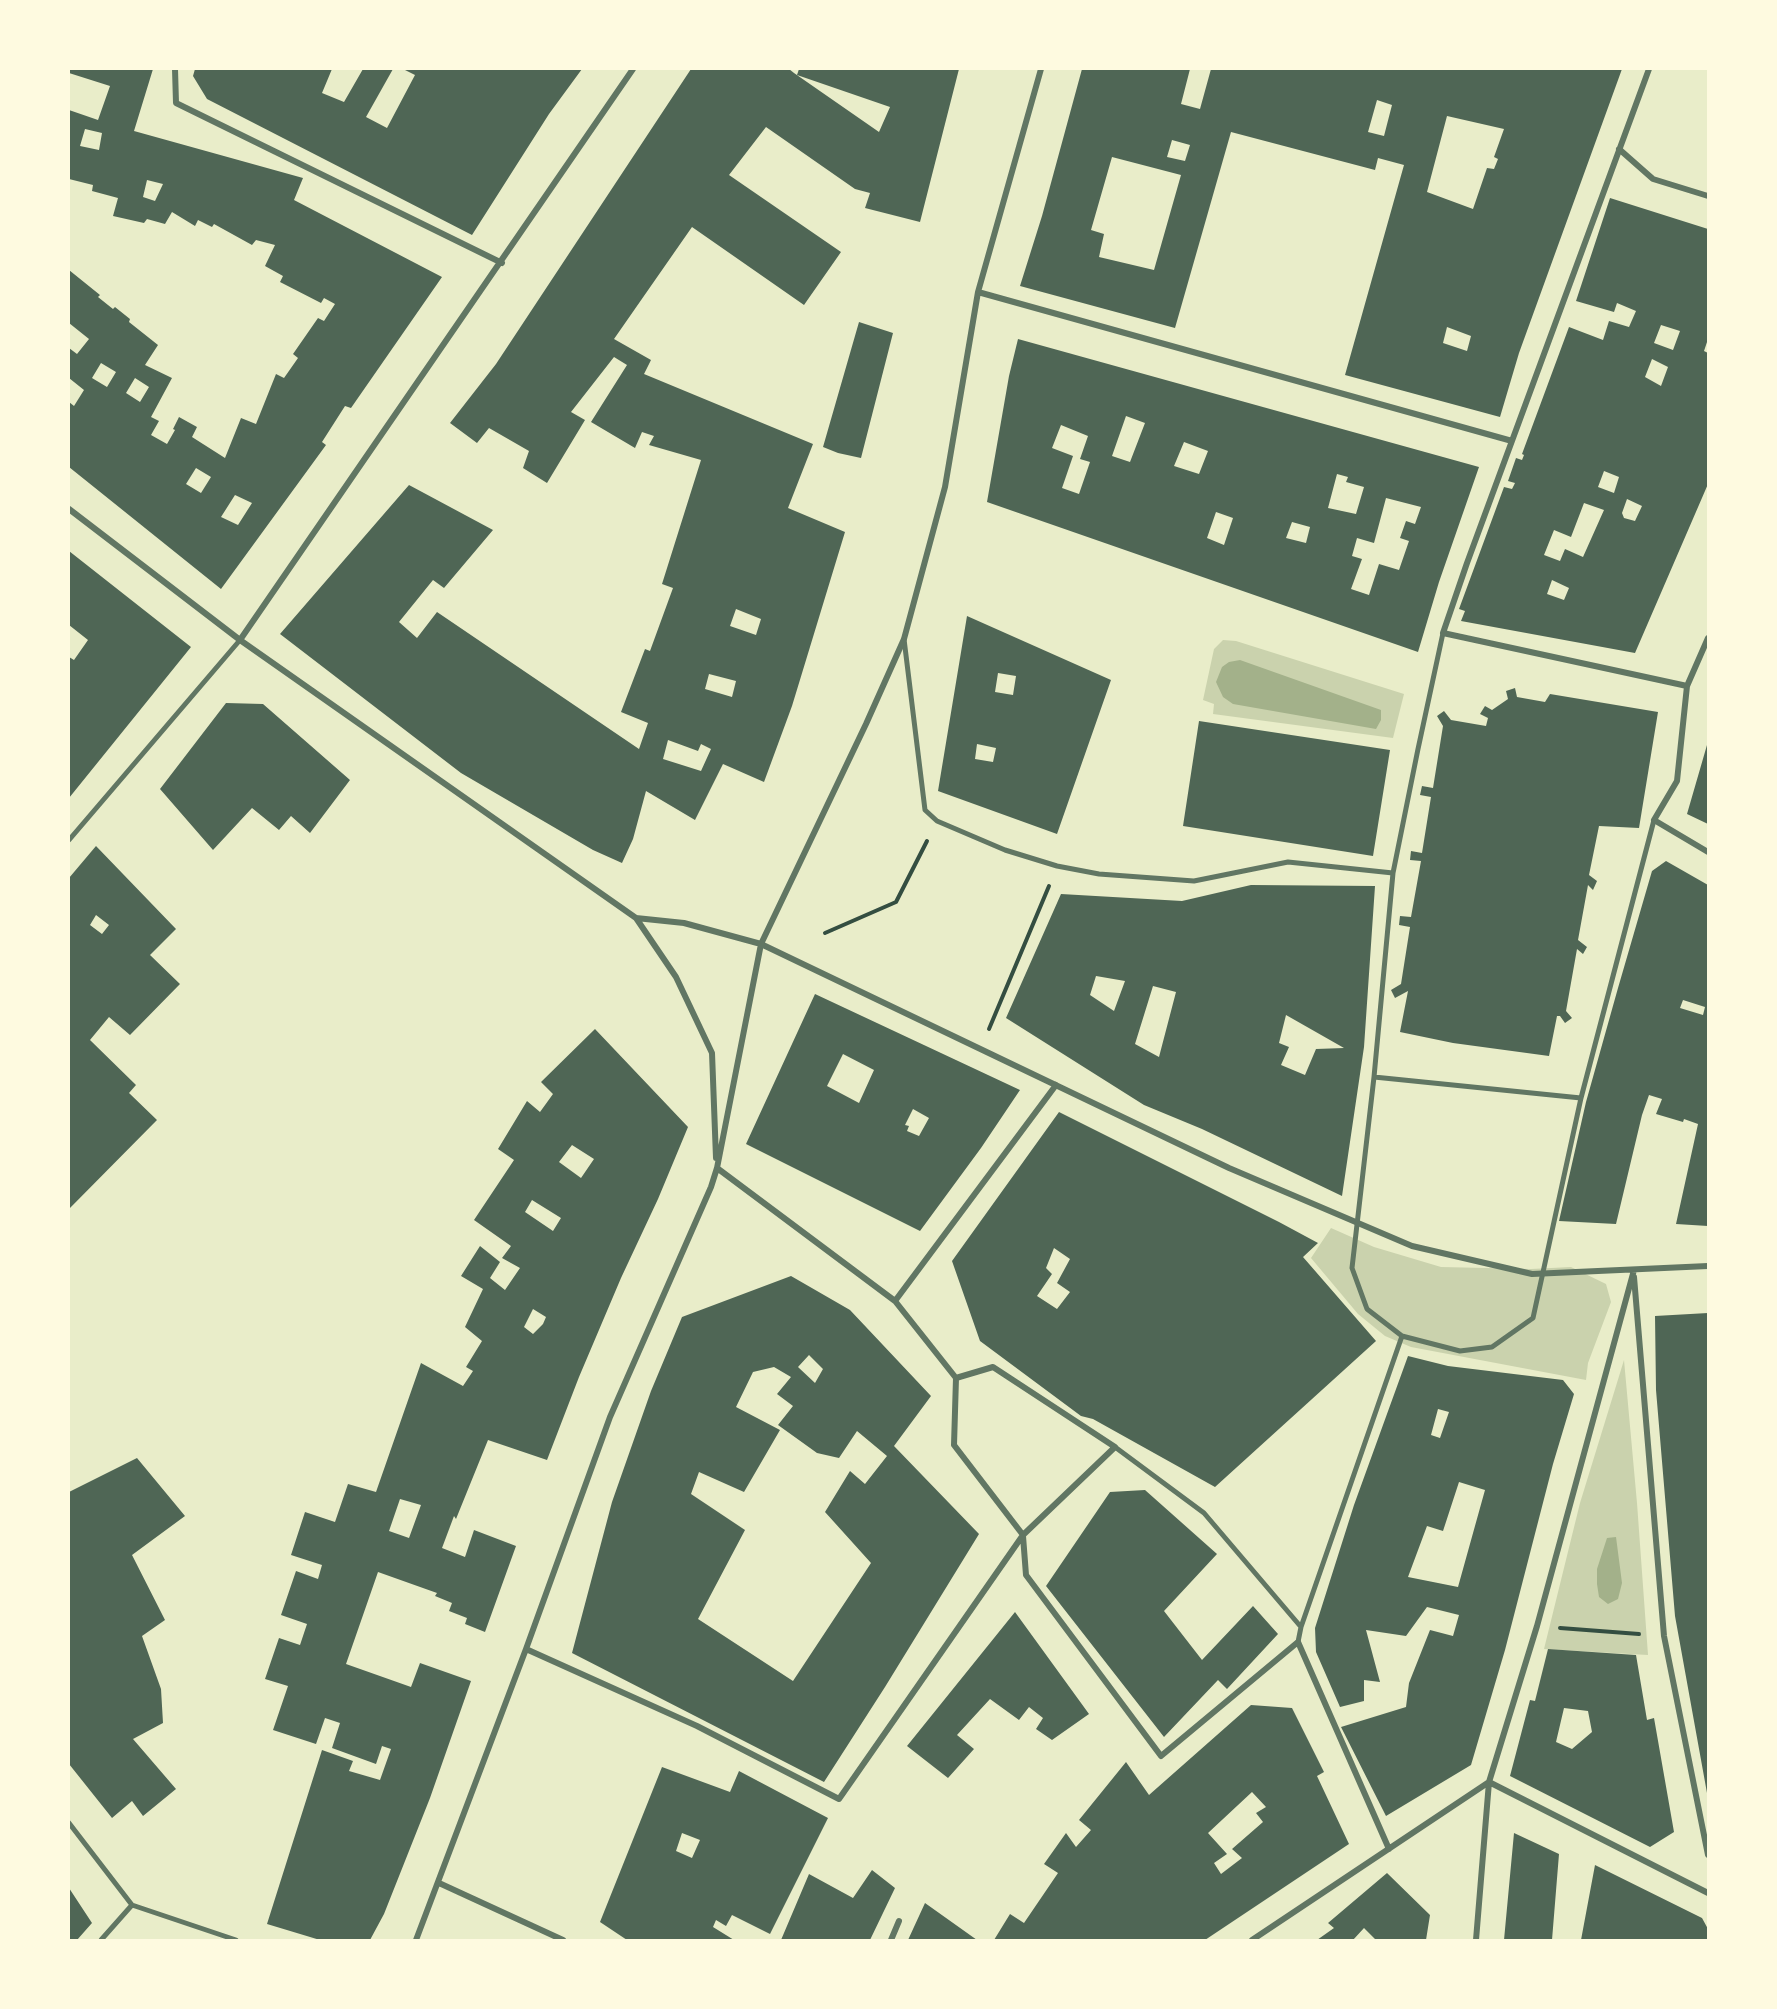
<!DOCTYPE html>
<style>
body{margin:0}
#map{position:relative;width:1777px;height:2009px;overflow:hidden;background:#e9edc9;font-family:"Fira Sans",sans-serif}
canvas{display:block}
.frame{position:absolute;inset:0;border:70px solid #fefae0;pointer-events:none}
</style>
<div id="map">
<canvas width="1777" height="2009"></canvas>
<div class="frame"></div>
</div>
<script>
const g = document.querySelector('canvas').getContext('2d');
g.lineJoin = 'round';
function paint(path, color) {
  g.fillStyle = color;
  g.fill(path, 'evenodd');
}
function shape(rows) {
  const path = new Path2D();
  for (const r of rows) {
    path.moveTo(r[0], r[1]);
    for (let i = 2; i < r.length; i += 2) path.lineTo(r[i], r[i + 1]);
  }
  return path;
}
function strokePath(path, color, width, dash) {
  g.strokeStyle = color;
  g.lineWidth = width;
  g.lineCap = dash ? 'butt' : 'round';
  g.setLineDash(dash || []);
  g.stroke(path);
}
paint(shape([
 [1223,640,1236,641,1404,694,1393,738,1213,714,1214,704,1203,700,1214,649],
 [1331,1228,1374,1247,1441,1267,1531,1269,1571,1267,1606,1284,1611,1302,1588,1363,1586,1380,1411,1347,1385,1336,1358,1314,1311,1258],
 [1624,1360,1637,1503,1648,1655,1544,1649,1580,1503]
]), '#cad2ad');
paint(shape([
 [1240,660,1381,710,1381,720,1376,729,1233,704,1223,697,1216,682,1222,667,1229,662],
 [1616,1537,1622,1583,1618,1599,1608,1604,1599,1597,1597,1584,1597,1569,1607,1538]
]), '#a3b18a');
paint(shape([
 [69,69,153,69,134,131,303,178,294,200,442,277,351,408,345,406,322,442,326,445,221,589,69,467,69,402,74,406,84,390,69,378,69,348,77,354,89,339,69,323,69,270,100,295,98,297,113,309,115,307,130,319,129,322,158,345,145,365,172,378,151,417,159,421,151,435,167,444,175,430,173,429,179,417,197,427,192,437,225,458,241,418,256,424,276,374,284,378,298,358,293,354,318,318,324,321,335,304,324,298,321,303,280,282,283,276,265,266,275,245,256,240,252,245,214,224,212,227,198,220,195,226,172,212,165,224,147,219,144,223,113,216,118,198,92,191,93,185,69,179,69,110,98,120,110,86,69,73],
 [85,129,102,133,99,150,80,146],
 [147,180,163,184,155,201,143,197],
 [101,363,116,372,107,387,92,378],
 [135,378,149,387,140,402,126,393],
 [196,468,211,477,201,493,186,484],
 [235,495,252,503,238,525,221,517],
 [195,69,332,69,322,93,344,102,363,69,393,69,366,117,387,128,415,75,403,69,582,69,549,114,472,235,207,99,193,76],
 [691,69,789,69,794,73,879,132,890,107,797,75,799,69,959,69,920,222,865,208,870,193,855,189,766,127,729,175,841,252,804,305,692,227,614,339,651,360,644,374,813,444,788,508,845,532,792,706,764,782,723,764,695,820,646,791,633,839,622,863,593,850,461,773,280,634,409,485,493,530,444,588,433,580,399,622,417,638,437,612,639,749,648,723,621,712,645,649,650,651,673,588,662,584,701,460,649,445,654,436,642,432,635,448,591,422,627,365,614,357,571,412,585,420,547,483,523,468,529,451,489,428,477,443,450,423,496,364],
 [736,609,761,619,756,635,730,626],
 [709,674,736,681,732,697,705,689],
 [668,740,698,751,701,744,711,749,701,771,663,759],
 [1082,69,1190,69,1181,104,1200,109,1211,69,1622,69,1519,353,1500,417,1345,375,1404,165,1378,158,1375,170,1231,132,1175,328,1020,286,1042,216],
 [1377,100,1392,105,1384,136,1368,132],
 [1447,116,1504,129,1494,157,1498,159,1494,169,1487,168,1473,209,1427,192],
 [1172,140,1190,145,1185,161,1167,157],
 [1112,157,1181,175,1154,270,1099,257,1104,234,1091,230],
 [1447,327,1471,336,1467,351,1443,343],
 [1610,198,1708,229,1708,339,1704,351,1708,353,1708,484,1635,653,1461,621,1465,611,1459,609,1504,487,1512,489,1515,483,1508,481,1516,458,1522,460,1524,455,1522,454,1569,327,1603,340,1609,321,1629,327,1636,311,1617,303,1614,312,1576,301],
 [1661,325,1680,331,1673,350,1654,343],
 [1652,359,1668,367,1661,386,1645,377],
 [1604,471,1619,477,1614,493,1598,487],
 [1627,499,1642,506,1635,521,1624,518,1622,513],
 [1584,503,1604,510,1583,557,1565,549,1560,561,1544,555,1554,530,1571,537],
 [1552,580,1569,588,1564,600,1547,594],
 [859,322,893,333,861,458,838,453,823,447],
 [1018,339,1479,467,1439,582,1418,652,987,502,1009,376],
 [1126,416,1145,423,1130,462,1112,456],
 [1061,425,1088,436,1080,459,1090,462,1079,494,1062,488,1073,456,1052,448],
 [1184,442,1208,451,1199,474,1174,466],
 [1337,474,1348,477,1346,482,1364,487,1356,514,1328,508],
 [1386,498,1421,507,1415,524,1406,521,1400,538,1409,541,1399,570,1379,564,1369,595,1351,589,1362,559,1352,556,1357,538,1374,543],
 [1216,512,1233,518,1224,545,1207,538],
 [1292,522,1310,527,1306,543,1286,538],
 [69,551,191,647,69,798,69,657,74,660,88,640,69,625],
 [967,616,1111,680,1057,834,938,791],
 [998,673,1016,676,1013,695,995,692],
 [977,744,996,748,993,762,975,759],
 [1515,688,1517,697,1545,702,1550,694,1658,712,1639,828,1599,826,1589,875,1597,881,1593,890,1588,885,1578,940,1587,947,1583,954,1577,949,1566,1011,1572,1018,1565,1023,1560,1016,1557,1016,1549,1056,1453,1043,1400,1032,1408,991,1395,998,1391,990,1401,984,1410,927,1399,925,1400,916,1411,917,1421,861,1410,860,1411,851,1422,853,1431,797,1420,795,1422,786,1433,788,1443,726,1437,716,1444,711,1451,720,1486,726,1488,718,1480,714,1485,706,1492,710,1508,699,1506,691],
 [226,703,263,704,350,780,310,833,291,816,279,830,252,808,213,850,160,789],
 [1199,721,1390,750,1373,856,1183,826],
 [1707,745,1708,745,1708,824,1687,814],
 [96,846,176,929,150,955,180,984,130,1035,109,1017,90,1040,136,1085,129,1093,157,1120,69,1209,69,878],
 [96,915,109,925,102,934,90,925],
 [1666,861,1708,885,1708,1226,1676,1224,1698,1124,1684,1119,1683,1122,1656,1114,1662,1099,1649,1095,1642,1115,1616,1224,1559,1221,1586,1102,1618,988,1652,871],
 [1683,1000,1705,1007,1703,1015,1680,1008],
 [1251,885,1375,886,1364,1047,1342,1196,1202,1129,1144,1105,1006,1018,1061,894,1182,901],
 [1096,976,1125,981,1114,1011,1090,995],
 [1153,986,1176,992,1159,1057,1135,1044],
 [1286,1015,1344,1048,1316,1049,1305,1075,1281,1065,1289,1047,1279,1043],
 [815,994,1020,1090,981,1148,920,1231,746,1144],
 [843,1054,874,1070,859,1103,827,1086],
 [913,1109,929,1118,919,1136,907,1131,909,1126,905,1125],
 [595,1029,688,1127,658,1199,621,1278,579,1377,547,1460,488,1440,456,1519,454,1516,442,1548,465,1557,474,1530,516,1546,485,1632,465,1624,467,1618,449,1611,452,1603,435,1596,437,1593,378,1572,346,1664,411,1687,420,1663,471,1681,430,1798,384,1914,370,1940,320,1940,267,1924,322,1750,353,1761,349,1771,380,1780,391,1749,382,1746,376,1764,332,1748,340,1723,325,1718,316,1744,273,1730,288,1686,265,1679,279,1638,300,1645,307,1624,281,1615,296,1571,318,1579,322,1565,291,1555,305,1512,335,1522,348,1484,376,1492,421,1363,463,1386,473,1371,466,1367,482,1341,465,1327,483,1289,461,1276,480,1246,500,1262,490,1278,505,1290,520,1268,502,1258,511,1246,474,1220,514,1160,498,1149,527,1101,540,1112,553,1094,541,1082],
 [572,1145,594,1159,581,1178,559,1162],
 [532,1200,561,1218,553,1231,525,1212],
 [533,1309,546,1317,543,1324,533,1334,524,1327],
 [400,1499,421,1505,409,1538,389,1531],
 [1059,1112,1279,1222,1318,1243,1303,1257,1376,1341,1215,1487,1093,1419,1081,1416,980,1341,952,1261],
 [1054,1248,1070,1259,1057,1283,1070,1292,1057,1309,1037,1296,1052,1274,1046,1268],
 [791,1276,850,1310,931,1396,894,1446,979,1534,885,1687,824,1782,572,1653,612,1502,651,1391,682,1317],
 [809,1355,823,1369,815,1383,798,1367],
 [774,1367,791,1377,777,1394,793,1406,778,1425,817,1453,839,1458,857,1431,887,1456,865,1484,850,1471,825,1512,871,1563,793,1681,698,1619,745,1530,691,1494,699,1472,744,1492,780,1430,736,1407,753,1372],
 [1708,1313,1708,1793,1707,1793,1675,1616,1656,1390,1655,1316],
 [1408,1356,1448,1366,1563,1380,1574,1394,1553,1464,1505,1650,1471,1765,1386,1816,1341,1727,1406,1707,1409,1683,1430,1630,1453,1636,1459,1615,1427,1607,1406,1636,1366,1630,1380,1682,1364,1680,1364,1701,1340,1707,1316,1652,1315,1628,1354,1505],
 [1438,1409,1449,1412,1440,1438,1431,1435],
 [1459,1482,1485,1490,1458,1587,1408,1577,1427,1526,1443,1531],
 [137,1458,185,1516,132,1555,165,1620,142,1636,161,1689,163,1723,133,1739,176,1789,143,1816,132,1801,112,1818,69,1764,69,1492],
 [1145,1490,1217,1554,1164,1611,1202,1660,1253,1606,1278,1634,1227,1689,1218,1680,1164,1737,1046,1586,1110,1492],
 [1015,1612,1089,1714,1052,1740,1036,1729,1043,1718,1029,1707,1019,1720,990,1699,957,1735,974,1749,948,1778,907,1746],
 [1548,1649,1636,1655,1647,1720,1654,1718,1674,1832,1650,1847,1510,1776,1530,1700,1535,1701],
 [1564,1708,1588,1711,1592,1732,1572,1749,1556,1742],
 [1251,1705,1292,1708,1324,1772,1317,1776,1349,1844,1205,1940,994,1940,1010,1914,1024,1923,1058,1873,1044,1864,1066,1833,1076,1847,1091,1830,1079,1820,1126,1762,1149,1795],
 [1252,1792,1266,1807,1256,1813,1263,1822,1232,1849,1242,1858,1221,1874,1214,1863,1227,1854,1208,1833],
 [662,1767,730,1792,739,1771,828,1818,770,1934,732,1915,726,1926,716,1920,713,1927,734,1940,627,1940,600,1922],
 [682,1833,700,1840,692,1858,676,1851],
 [1514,1833,1559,1854,1552,1940,1504,1940],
 [1595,1865,1702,1918,1708,1929,1708,1940,1581,1940],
 [872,1870,895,1888,870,1940,781,1940,809,1874,853,1898],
 [1387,1873,1430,1915,1426,1940,1376,1940,1364,1928,1353,1940,1317,1940,1334,1928,1328,1923],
 [69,1888,92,1923,77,1940,69,1940],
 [925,1903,977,1940,908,1940]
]), '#4f6655');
strokePath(shape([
 [825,933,896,902,927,841],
 [989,1029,1049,886],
 [1560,1628,1639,1634]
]), '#344e41', 4);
strokePath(shape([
 [1443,633,1418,749,1393,873,1374,1077,1352,1268,1367,1309,1402,1336,1460,1351,1492,1347,1533,1318,1581,1098,1654,820],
 [904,639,925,810,937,821,1005,850,1057,866,1099,874,1194,881,1288,862,1393,873],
 [69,840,240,640],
 [1374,1077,1581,1098],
 [1115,1447,1204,1513,1301,1627,1298,1642],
 [1301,1627,1402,1336],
 [69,1823,132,1905],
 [132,1905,236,1940],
 [101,1940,132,1905]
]), '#617663', 5);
strokePath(shape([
 [175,69,176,103,502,263],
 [1649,69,1467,563,1443,633,1687,686],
 [1619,149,1653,179,1708,196],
 [978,292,1512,441],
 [69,509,240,640,636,918,684,923,761,944,1229,1168,1412,1246,1532,1274,1708,1266],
 [1708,638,1687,686,1677,781,1654,820,1708,852],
 [240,640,633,69],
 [636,918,676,977,712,1053,716,1158],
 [717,1168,895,1301,956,1378],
 [1634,1277,1664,1636,1708,1855],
 [895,1301,1056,1085],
 [956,1378,954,1445,1023,1535],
 [1023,1536,1026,1575,1161,1756,1298,1642,1389,1849],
 [526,1649,697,1726,839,1799,1023,1535,1115,1447,993,1367,956,1378],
 [439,1883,563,1940],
 [416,1940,526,1649,610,1417,711,1187,717,1168,761,944,866,724,904,639,945,487,978,292,1041,69],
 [891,1940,899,1921],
 [1252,1940,1489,1782,1708,1893],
 [1476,1940,1489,1782,1537,1626,1634,1270]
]), '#617663', 6);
</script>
